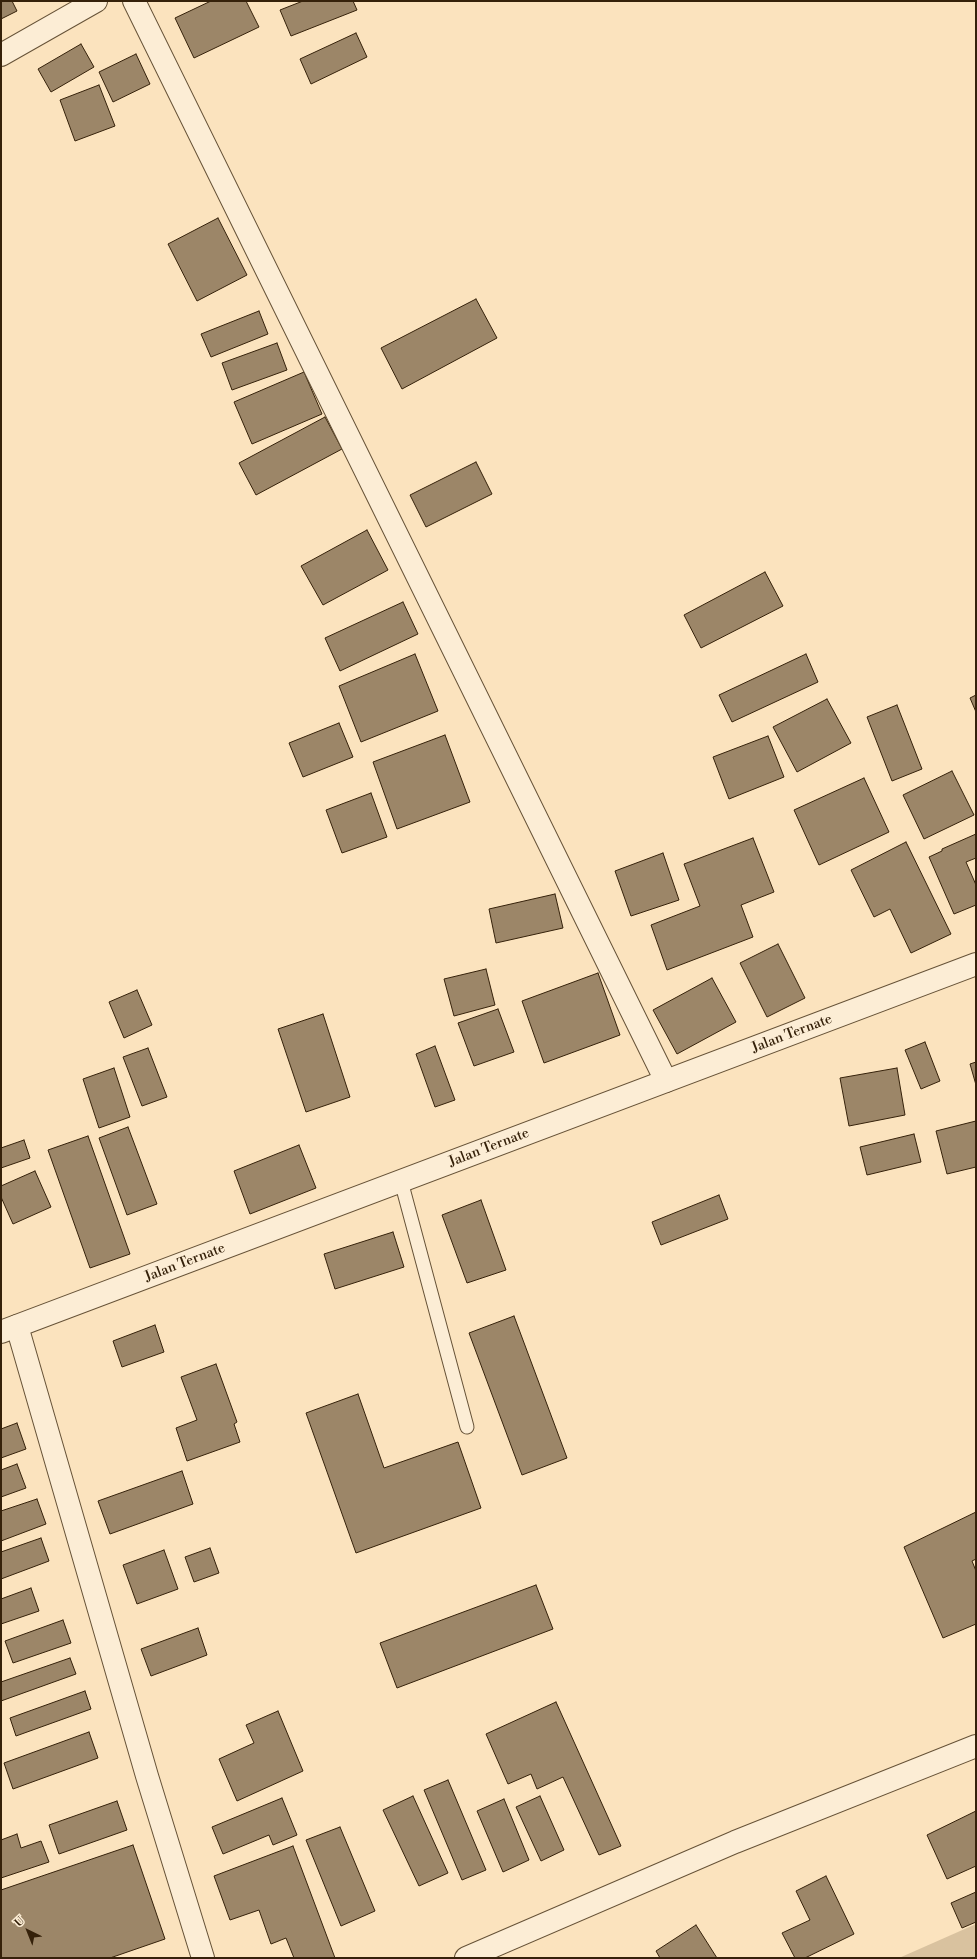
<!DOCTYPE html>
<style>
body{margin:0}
#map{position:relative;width:977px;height:1959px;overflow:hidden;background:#fbe3be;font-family:"Libre Bodoni",serif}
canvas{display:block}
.frame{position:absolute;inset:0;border:2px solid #35210a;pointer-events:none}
.north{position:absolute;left:8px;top:1911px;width:40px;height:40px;-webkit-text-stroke:3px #fcedd5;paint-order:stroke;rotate:317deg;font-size:11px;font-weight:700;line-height:16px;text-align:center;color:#35210a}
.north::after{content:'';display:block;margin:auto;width:14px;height:18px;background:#35210a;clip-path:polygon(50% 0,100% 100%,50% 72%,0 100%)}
</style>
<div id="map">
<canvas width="977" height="1959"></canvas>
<div class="frame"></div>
<div class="north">U</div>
</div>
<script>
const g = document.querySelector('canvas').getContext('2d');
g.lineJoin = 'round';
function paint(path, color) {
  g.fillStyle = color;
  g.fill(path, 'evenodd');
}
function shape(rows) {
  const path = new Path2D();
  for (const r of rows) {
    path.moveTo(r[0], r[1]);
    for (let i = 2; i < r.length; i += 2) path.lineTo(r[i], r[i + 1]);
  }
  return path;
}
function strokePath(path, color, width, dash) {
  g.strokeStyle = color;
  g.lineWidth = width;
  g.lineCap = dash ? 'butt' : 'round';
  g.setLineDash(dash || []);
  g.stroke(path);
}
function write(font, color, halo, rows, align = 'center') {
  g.font = font + ' "Libre Bodoni",serif';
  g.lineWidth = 3.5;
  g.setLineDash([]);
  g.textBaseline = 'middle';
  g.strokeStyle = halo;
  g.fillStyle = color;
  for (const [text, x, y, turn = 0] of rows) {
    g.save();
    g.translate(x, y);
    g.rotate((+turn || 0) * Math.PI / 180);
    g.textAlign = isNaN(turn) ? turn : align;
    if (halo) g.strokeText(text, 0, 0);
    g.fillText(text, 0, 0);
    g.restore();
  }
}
paint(shape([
 [976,1924,976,1958,899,1958]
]), '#d9c29f');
const building = shape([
 [1,1,12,1,17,11,1,19,1,1],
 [211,1,246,1,259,27,194,58,175,18,211,1],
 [303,1,353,1,357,10,291,36,280,10,303,1],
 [356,33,367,57,311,84,300,59,356,33],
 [81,44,94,67,51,92,38,69,81,44],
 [136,54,150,84,113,102,99,72,136,54],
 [99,85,115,126,75,141,60,100,99,85],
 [218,218,247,275,197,301,168,244,218,218],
 [476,299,497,338,402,389,381,348,476,299],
 [259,311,268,334,211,357,201,334,259,311],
 [277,343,287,370,232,390,222,363,277,343],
 [304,372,322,414,252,444,234,402,304,372],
 [325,417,342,449,256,495,239,463,325,417],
 [476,462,492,494,426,527,410,495,476,462],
 [367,530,388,570,323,605,301,566,367,530],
 [765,572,783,606,701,648,684,615,765,572],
 [403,602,418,634,340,671,325,638,403,602],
 [415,654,438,711,361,742,339,686,415,654],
 [806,654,818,682,732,722,719,695,806,654],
 [976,695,976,712,970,698,976,695],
 [827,699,851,743,797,772,773,727,827,699],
 [897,705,922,769,892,781,867,717,897,705],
 [339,723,353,757,303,777,289,743,339,723],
 [445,735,470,802,397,829,373,762,445,735],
 [768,736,784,777,729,799,713,757,768,736],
 [952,771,974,815,924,839,903,795,952,771],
 [864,778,889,832,819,865,794,810,864,778],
 [371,793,387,837,342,853,326,810,371,793],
 [976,834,976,858,966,862,976,885,976,905,954,914,929,857,942,851,942,849,976,834],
 [753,838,774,892,741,905,753,937,667,970,651,925,700,906,684,864,753,838],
 [906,842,951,934,911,953,890,909,874,917,851,870,906,842],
 [663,853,679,900,631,916,615,871,663,853],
 [555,894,563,928,496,943,489,909,555,894],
 [778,944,805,998,767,1017,740,963,778,944],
 [486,969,495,1005,454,1016,444,979,486,969],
 [598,973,620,1035,544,1063,522,1001,598,973],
 [712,978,736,1022,677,1054,653,1010,712,978],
 [137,990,152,1025,124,1038,109,1002,137,990],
 [498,1009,514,1052,474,1066,458,1023,498,1009],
 [323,1014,350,1097,306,1112,278,1029,323,1014],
 [925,1042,940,1081,921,1089,905,1050,925,1042],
 [435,1046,455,1100,435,1107,416,1054,435,1046],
 [148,1048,167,1097,142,1106,123,1057,148,1048],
 [976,1062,976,1085,970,1064,976,1062],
 [114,1068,130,1117,99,1128,83,1079,114,1068],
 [897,1068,905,1115,849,1126,840,1078,897,1068],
 [976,1121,976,1167,947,1174,936,1131,976,1121],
 [128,1127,157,1204,127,1215,99,1138,128,1127],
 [914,1134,921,1162,867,1175,860,1147,914,1134],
 [88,1136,130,1254,90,1268,48,1150,88,1136],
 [24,1140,30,1158,1,1168,1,1148,24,1140],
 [299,1145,316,1188,250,1214,234,1171,299,1145],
 [35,1171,51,1207,13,1224,1,1197,1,1186,35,1171],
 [719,1195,728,1219,661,1245,652,1222,719,1195],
 [481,1200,506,1270,467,1283,442,1215,481,1200],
 [393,1232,404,1267,335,1289,324,1254,393,1232],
 [514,1316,567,1458,522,1475,469,1333,514,1316],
 [155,1325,164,1352,122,1367,113,1341,155,1325],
 [216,1364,237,1422,234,1424,240,1442,187,1461,176,1428,197,1420,181,1377,216,1364],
 [358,1394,384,1468,458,1442,481,1508,356,1553,306,1413,358,1394],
 [17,1423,26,1449,1,1458,1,1429,17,1423],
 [17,1464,26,1488,1,1497,1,1470,17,1464],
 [182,1471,193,1504,110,1534,98,1501,182,1471],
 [37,1499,46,1524,1,1541,1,1511,37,1499],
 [976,1512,976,1559,972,1561,976,1571,976,1624,943,1638,904,1547,976,1512],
 [41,1538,49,1561,1,1579,1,1552,41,1538],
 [210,1548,219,1573,194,1582,185,1557,210,1548],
 [164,1550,178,1589,137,1604,123,1565,164,1550],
 [536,1585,553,1629,397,1688,380,1643,536,1585],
 [31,1588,39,1611,1,1624,1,1599,31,1588],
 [63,1620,71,1643,13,1663,5,1641,63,1620],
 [198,1628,207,1655,151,1676,141,1649,198,1628],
 [70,1658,76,1674,1,1701,1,1682,70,1658],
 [85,1691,91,1709,16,1736,10,1718,85,1691],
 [556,1702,621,1846,599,1855,563,1777,537,1789,531,1774,508,1784,486,1734,556,1702],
 [278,1711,303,1771,237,1801,219,1759,254,1743,246,1725,278,1711],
 [89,1732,98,1758,13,1789,4,1763,89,1732],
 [448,1780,486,1870,462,1880,424,1790,448,1780],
 [413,1796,448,1873,419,1886,383,1810,413,1796],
 [540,1796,564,1850,541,1861,516,1807,540,1796],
 [282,1798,297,1835,273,1845,269,1835,223,1854,212,1827,282,1798],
 [504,1799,529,1860,503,1872,477,1811,504,1799],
 [117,1801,127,1830,59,1854,49,1825,117,1801],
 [976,1811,976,1866,947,1879,927,1835,976,1811],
 [340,1827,375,1911,341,1926,306,1840,340,1827],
 [17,1834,21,1848,41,1841,49,1862,1,1878,1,1840,17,1834],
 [133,1845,165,1939,110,1958,1,1958,1,1890,133,1845],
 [293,1846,335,1958,294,1958,286,1938,271,1944,259,1910,230,1920,214,1876,293,1846],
 [826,1876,854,1934,805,1958,795,1958,782,1933,810,1920,796,1891,826,1876],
 [976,1892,976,1922,962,1928,951,1903,976,1892],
 [696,1925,717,1958,660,1958,656,1951,696,1925]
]);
paint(building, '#9c8668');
strokePath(building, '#35210a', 1);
const service = shape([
 [401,1181,467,1427]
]);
const minor = shape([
 [134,1,666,1081],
 [1,55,96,1],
 [17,1326,147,1776,203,1958],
 [466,1958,735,1842,976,1746]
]);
const tertiary = shape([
 [1,1332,976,964]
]);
strokePath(service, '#665237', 15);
strokePath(minor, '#665237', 24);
strokePath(tertiary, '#665237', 24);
strokePath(service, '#fcedd5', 13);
strokePath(minor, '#fcedd5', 22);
strokePath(tertiary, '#fcedd5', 22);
write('14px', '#35210a', '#fcedd5', [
 ["Jalan Ternate",792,1034,-21],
 ["Jalan Ternate",489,1148,-21],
 ["Jalan Ternate",185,1263,-21]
]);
</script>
